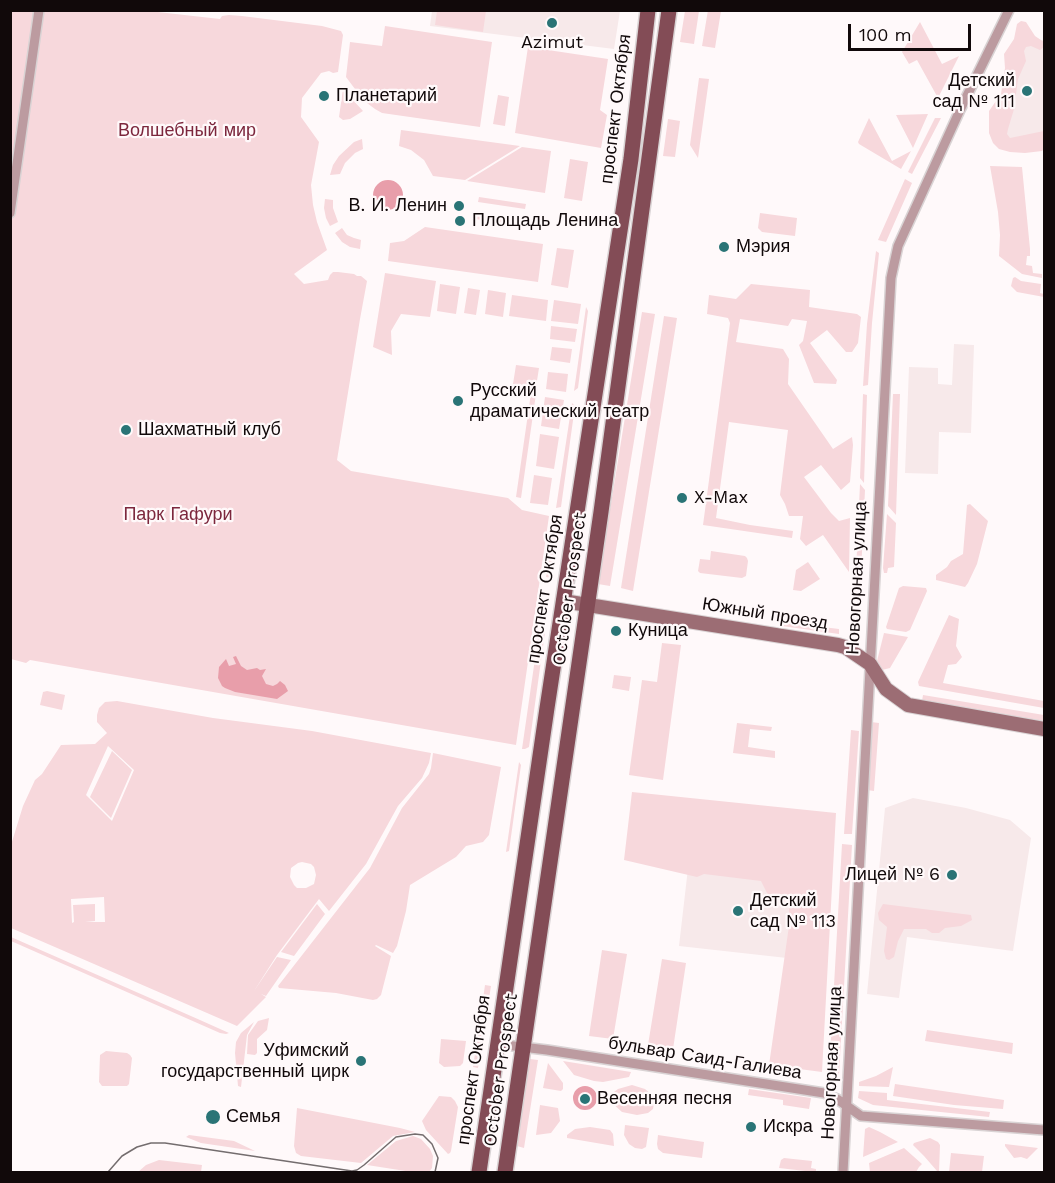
<!DOCTYPE html>
<meta charset="utf-8">
<style>
body{margin:0}
#map{position:relative;width:1055px;height:1183px;overflow:hidden;background:#fff9fa;font-family:"Work Sans",sans-serif}
canvas{display:block}
.frame{position:absolute;inset:0;border:12px solid #11090a;pointer-events:none}
.scale{position:absolute;left:848px;top:24px;width:123px;height:27px;box-sizing:border-box;border:3px solid #11090a;border-top:0;padding-left:8px;font-size:18px;line-height:21px;white-space:nowrap;color:#11090a;-webkit-text-stroke:4px #fff9fa;paint-order:stroke}
</style>
<div id="map">
<canvas width="1055" height="1183"></canvas>
<div class="frame"></div>
<div class="scale">100 m</div>
</div>
<script>
const g = document.querySelector('canvas').getContext('2d');
g.lineJoin = 'round';
function paint(path, color) {
  g.fillStyle = color;
  g.fill(path, 'evenodd');
}
function shape(rows) {
  const path = new Path2D();
  for (const r of rows) {
    if (r.length === 3) {
      path.moveTo(r[0] + r[2], r[1]);
      path.arc(r[0], r[1], r[2], 0, 2 * Math.PI);
      continue;
    }
    path.moveTo(r[0], r[1]);
    for (let i = 2; i < r.length; i += 2) path.lineTo(r[i], r[i + 1]);
  }
  return path;
}
function strokePath(path, color, width, dash) {
  g.strokeStyle = color;
  g.lineWidth = width;
  g.lineCap = dash ? 'butt' : 'round';
  g.setLineDash(dash || []);
  g.stroke(path);
}
function write(font, color, halo, rows, align = 'center') {
  g.font = font + ' "Work Sans",sans-serif';
  g.lineWidth = 4.5;
  g.setLineDash([]);
  g.textBaseline = 'middle';
  g.strokeStyle = halo;
  g.fillStyle = color;
  for (const [text, x, y, turn = 0] of rows) {
    g.save();
    g.translate(x, y);
    g.rotate((+turn || 0) * Math.PI / 180);
    g.textAlign = isNaN(turn) ? turn : align;
    if (halo) g.strokeText(text, 0, 0);
    g.fillText(text, 0, 0);
    g.restore();
  }
}
paint(shape([
 [432,11,620,11,614,49,430,26],
 [1044,40,1044,138,997,145,1021,44],
 [954,344,974,345,971,433,939,432,938,474,905,473,909,367,938,368,938,384,952,385],
 [913,798,966,808,1010,820,1031,838,1013,951,907,937,899,998,867,994,885,808],
 [693,825,801,838,787,958,679,946]
]), '#f7e9ea');
paint(shape([
 [140,10,220,19,222,16,229,15,242,16,322,26,341,31,343,35,338,72,333,73,329,71,321,73,302,98,301,117,319,142,311,185,313,205,317,222,327,250,294,274,304,284,328,280,330,275,333,272,338,272,354,274,357,276,361,276,367,281,360,319,337,460,351,471,508,498,522,510,549,516,516,745,30,660,26,663,11,659,11,11],
 [708,10,721,11,715,48,702,46],
 [437,11,486,11,483,32,435,25],
 [685,11,699,11,694,44,680,42],
 [1021,21,1026,22,1035,36,1044,42,1044,47,1040,50,1031,46,1026,47,1024,51,1026,61,1018,79,1014,109,1008,129,1007,134,1010,138,1044,131,1044,149,1042,151,1025,153,1010,152,999,149,993,143,989,133,989,111,1001,94,1005,68,1004,54,1014,39,1017,24],
 [920,22,942,64,959,56,938,98,917,60,909,64,902,52],
 [385,26,492,42,480,127,382,113,375,109,367,103,355,89,346,77,350,42,382,46],
 [528,47,608,59,600,110,607,115,601,148,515,133],
 [699,78,709,79,698,158,690,145],
 [343,89,363,111,350,119,343,120,339,117],
 [498,95,509,97,505,126,493,124],
 [928,114,913,148,896,115],
 [869,118,892,161,911,151,901,169,859,144,858,142],
 [935,118,941,118,912,174,908,172],
 [668,119,680,121,675,157,663,156],
 [401,130,520,146,465,180,433,176,424,160,411,150,399,146],
 [362,139,363,149,355,153,345,163,340,174,330,175,333,165,339,156,354,142],
 [522,147,551,151,545,193,467,181],
 [570,159,588,162,582,201,564,198],
 [990,166,1022,167,1030,249,1030,256,1027,256,1026,265,1032,266,1033,273,1042,274,1042,278,1022,274,999,256,1000,235,998,212],
 [905,179,912,183,886,242,878,240],
 [479,197,526,204,525,209,478,202],
 [325,199,333,200,333,208,338,222,330,226,326,218,324,208],
 [760,213,797,218,795,236,762,232,758,228],
 [476,214,524,221,523,226,475,219],
 [425,227,543,244,538,282,388,261,390,243,404,241],
 [342,228,347,235,354,238,361,240,360,249,350,247,342,242,335,233],
 [557,248,574,250,568,288,551,285],
 [876,251,879,253,872,323,868,385,863,386,867,324],
 [385,273,436,281,430,317,401,314,391,331,392,355,373,347],
 [1015,277,1021,281,1041,284,1040,293,1044,294,1044,297,1017,292,1011,286,1013,278],
 [440,284,460,287,456,314,437,311],
 [751,284,810,290,809,307,857,314,861,317,858,343,852,352,846,352,827,330,810,343,837,380,836,384,814,383,799,345,803,341,807,321,792,319,788,326,740,319,736,342,783,349,789,359,788,384,833,449,852,437,853,445,850,482,841,490,821,465,804,477,831,513,839,521,850,518,849,572,823,535,806,546,800,539,803,516,789,516,785,504,780,495,788,430,729,422,716,518,750,525,793,531,792,538,703,525,730,323,728,318,707,314,709,295,736,299],
 [468,288,480,290,476,315,464,313],
 [488,290,506,293,503,317,485,314],
 [512,295,548,300,546,321,509,316],
 [554,300,581,304,578,324,551,321],
 [586,307,588,311,578,388,574,391],
 [642,312,655,314,610,586,598,584],
 [664,316,677,318,633,591,621,588],
 [551,326,577,329,575,342,550,339],
 [552,347,572,349,570,363,550,360],
 [516,365,539,368,536,387,513,384],
 [548,372,568,374,566,392,546,389],
 [531,393,536,394,521,498,516,497],
 [863,394,867,395,864,483,860,478],
 [893,394,900,394,896,515,888,506],
 [545,397,564,400,559,429,541,426],
 [572,403,575,406,561,507,556,508],
 [540,434,559,437,554,469,536,466],
 [534,475,552,478,548,505,530,503],
 [860,484,865,490,860,594,855,593],
 [970,504,988,521,977,564,968,583,965,587,936,580,936,575,947,567,951,561,963,554,967,505],
 [887,514,896,523,894,567,888,568,887,573,884,573,883,568],
 [555,520,561,521,552,578,546,577],
 [711,551,745,556,747,558,748,561,746,576,742,578,700,573,698,571,700,559,710,560],
 [808,562,820,579,801,591,793,590,796,570],
 [903,586,926,588,927,591,910,630,906,632,887,629,886,627,899,588],
 [949,615,959,619,956,646,962,657,956,664,948,665,943,683,1044,701,1044,708,919,686,918,682],
 [782,622,839,629,839,634,782,626],
 [539,631,545,632,529,747,525,749,522,749],
 [884,633,908,637,890,668,882,670,879,667,877,661],
 [662,643,681,645,663,780,629,775,642,680,657,682],
 [614,675,631,677,629,691,612,688],
 [47,691,65,695,62,710,40,705,43,692],
 [923,695,1044,715,1044,721,922,701],
 [117,701,213,718,312,731,431,753,429,763,422,778,398,806,366,864,329,911,319,899,277,955,254,991,277,957,291,960,266,996,261,994,266,997,237,1026,11,928,11,845,23,806,35,780,42,774,61,745,95,744,107,733,97,722,97,715,99,708,105,702],
 [108,746,134,770,112,821,86,795],
 [302,862,311,864,314,867,316,875,314,884,306,888,297,888,294,885,290,877,291,868,298,863],
 [104,897,105,922,85,922,95,921,95,904,73,905,74,922,72,923,71,899],
 [871,722,879,723,874,791,867,790],
 [737,723,772,727,771,731,750,729,748,747,775,751,775,758,733,753],
 [851,730,859,731,852,834,844,834],
 [112,751,132,770,111,818,90,797],
 [433,753,501,767,489,835,483,842,466,846,456,857,410,885,406,911,397,946,393,953,376,945,375,946,391,956,381,995,377,999,373,1000,336,993,279,988,278,986,370,868,402,808,429,774,431,768],
 [519,762,521,765,509,851,506,852],
 [632,792,836,813,822,1072,769,1065,789,926,789,907,776,904,769,897,761,881,704,874,697,877,624,860],
 [842,844,852,845,839,1075,829,1074],
 [317,904,325,914,294,956,281,952],
 [883,904,971,915,972,920,961,926,945,928,939,933,932,933,926,929,904,929,898,941,894,957,889,960,886,959,884,951,887,927,879,920,878,913],
 [11,937,200,1020,229,1033,226,1034,220,1033,11,941],
 [602,950,627,954,613,1039,589,1036],
 [662,959,686,963,673,1049,648,1045],
 [485,985,491,986,478,1068,473,1067],
 [269,1018,267,1030,257,1039,257,1053,255,1055,247,1054,248,1035,258,1021],
 [254,1022,247,1035,241,1087,238,1086,235,1053,236,1042,241,1033],
 [927,1030,1013,1043,1012,1054,925,1041],
 [441,1039,466,1041,463,1063,460,1066,444,1067,439,1063],
 [106,1051,127,1053,130,1055,132,1058,129,1084,127,1086,102,1086,99,1082,100,1055],
 [530,1059,538,1060,524,1148,517,1146],
 [563,1061,631,1072,629,1077,603,1082,594,1081,574,1075],
 [548,1063,563,1083,563,1089,561,1091,543,1088],
 [893,1067,889,1087,859,1086,859,1082,876,1076],
 [895,1084,1004,1100,1003,1109,954,1105,893,1096],
 [632,1085,645,1089,653,1096,654,1103,653,1109,648,1113,637,1115,622,1112,611,1102,611,1094,618,1089],
 [749,1089,811,1098,809,1109,783,1105,783,1100,748,1095],
 [859,1091,887,1093,887,1100,990,1112,989,1117,873,1105,858,1098],
 [439,1096,451,1097,455,1101,458,1107,451,1151,450,1153,448,1154,426,1130,422,1121],
 [467,1102,474,1118,473,1125,466,1124,465,1133,471,1134,469,1146,461,1145],
 [540,1105,558,1108,560,1121,551,1133,536,1135],
 [297,1108,400,1128,415,1132,393,1136,361,1163,301,1156,296,1153,294,1146],
 [625,1125,649,1128,646,1147,642,1149,635,1148,629,1144,624,1135],
 [590,1127,610,1130,613,1134,614,1146,567,1138,567,1135,575,1129],
 [869,1127,880,1132,898,1142,863,1157,865,1129],
 [189,1135,234,1141,255,1151,201,1143,186,1137],
 [658,1135,704,1142,702,1158,663,1153,658,1149,657,1144],
 [413,1136,421,1139,430,1149,433,1156,432,1168,429,1172,412,1172,367,1165,396,1141],
 [930,1138,938,1142,940,1145,939,1171,937,1171,924,1156,913,1145,914,1143],
 [1005,1144,1038,1148,1027,1159,1021,1157,1014,1158,1005,1146],
 [904,1148,922,1164,919,1167,916,1172,870,1172,869,1163],
 [951,1153,984,1156,982,1172,949,1172],
 [784,1158,812,1161,811,1168,816,1169,816,1171,814,1172,779,1168,781,1160],
 [159,1160,202,1165,201,1172,138,1172,146,1165]
]), '#f7d8dc');
paint(shape([
 [388,195,15],
 [236,656,241,666,247,670,257,668,260,670,266,669,262,676,266,684,273,686,277,684,280,681,285,685,288,691,277,699,235,692,225,688,222,686,218,678,219,667,226,659,229,666,236,664,233,657],
 [585,1098,12]
]), '#e89eaa');
const street = shape([
 [10,213,39,10],
 [497,1044,547,1050,824,1093,837,1099,861,1116,1044,1130],
 [843,1172,891,278,898,246,960,110,1009,10]
]);
const secondary = shape([
 [563,601,838,645,845,647,870,664,886,689,908,705,1044,729]
]);
const primary = shape([
 [479,1172,547,708,631,159,648,10],
 [505,1172,601,512,669,10]
]);
strokePath(street, '#d9d3d4', 12);
strokePath(secondary, '#d9d3d4', 16);
strokePath(primary, '#d9d3d4', 18);
strokePath(street, '#bc9ba0', 9);
strokePath(secondary, '#9c6d74', 14);
strokePath(primary, '#834c56', 15);
strokePath(shape([
 [108,1172,122,1156,137,1147,151,1143,165,1143,352,1171,357,1170,364,1165,396,1137,415,1134,423,1135,432,1144,438,1158,435,1172]
]), '#746d6e', 1.5);
for (const [x, y, r, color] of [
 [552,23,6,"#2a7476"],
 [1027,91,6,"#2a7476"],
 [324,96,6,"#2a7476"],
 [459,206,6,"#2a7476"],
 [460,221,6,"#2a7476"],
 [724,247,6,"#2a7476"],
 [458,401,6,"#2a7476"],
 [126,430,6,"#2a7476"],
 [682,498,6,"#2a7476"],
 [616,631,6,"#2a7476"],
 [952,875,6,"#2a7476"],
 [738,911,6,"#2a7476"],
 [361,1061,6,"#2a7476"],
 [585,1099,6,"#2a7476"],
 [213,1117,8,"#2a7476"],
 [751,1127,6,"#2a7476"]
]) {
  const dot = new Path2D();
  dot.arc(x, y, r, 0, 2 * Math.PI);
  g.fillStyle = color;
  g.fill(dot);
  strokePath(dot, '#fff9fa', 2);
}
write('18px', '#11090a', '#fff9fa', [
 ["Azimut",552,43,"center"],
 ["Детский",1015,81,"right"],
 ["сад № 111",1015,102,"right"],
 ["Планетарий",336,96],
 ["В. И. Ленин",447,206,"right"],
 ["Площадь Ленина",472,221],
 ["Мэрия",736,247],
 ["Русский",470,391],
 ["драматический театр",470,412],
 ["Шахматный клуб",138,430],
 ["X-Max",694,498],
 ["Куница",628,631],
 ["Лицей № 6",940,875,"right"],
 ["Детский",750,901],
 ["сад № 113",750,922],
 ["Уфимский",349,1051,"right"],
 ["государственный цирк",349,1072,"right"],
 ["Весенняя песня",597,1099],
 ["Семья",226,1117],
 ["Искра",763,1127]
], 'left');
write('18px', '#11090a', '#fff9fa', [
 ["проспект Октября",616,109,-83],
 ["Новогорная улица",857,578,-87],
 ["проспект Октября",545,589,-81],
 ["October Prospect",570,589,-82],
 ["Южный проезд",765,614,9],
 ["бульвар Саид-Галиева",705,1058,9],
 ["Новогорная улица",832,1063,-87],
 ["проспект Октября",474,1070,-82],
 ["October Prospect",501,1070,-82]
]);
write('18px', '#7c273d', '#fff9fa', [
 ["Волшебный мир",187,131],
 ["Парк Гафури",178,515]
]);
</script>
